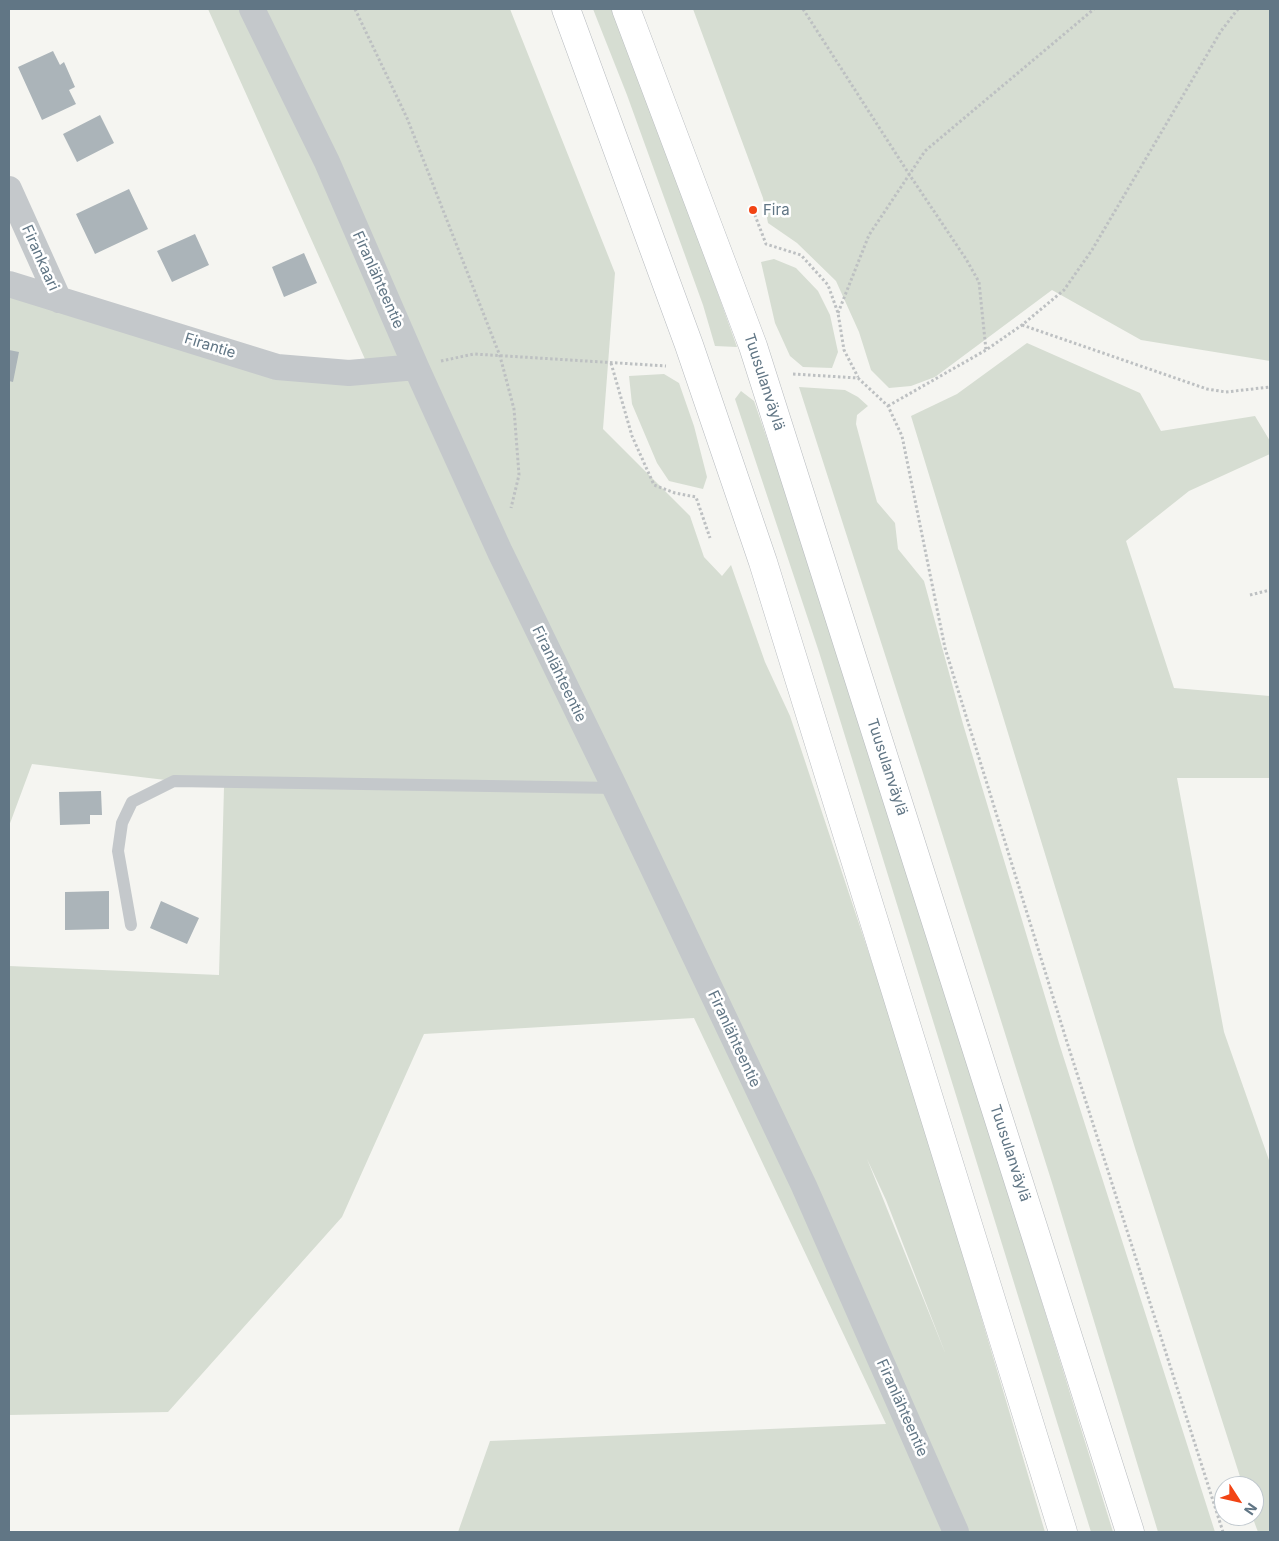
<!DOCTYPE html>
<meta charset="utf-8">
<style>
body{margin:0}
#map{position:relative;width:1279px;height:1541px;overflow:hidden;background:#f5f5f1;font-family:Inter,sans-serif}
canvas{display:block}
.frame{position:absolute;inset:0;border:10px solid #617685;pointer-events:none}
.north{position:absolute;left:1214px;top:1476px;width:50px;height:50px;box-sizing:border-box;background:#fff;border:1px solid #c0c8ce;border-radius:50%;rotate:125deg;font-size:14px;font-weight:700;line-height:20px;text-align:center;color:#617685}
.north::after{content:'';display:block;margin:auto;width:18px;height:22px;background:#f24414;clip-path:polygon(50% 0,100% 100%,50% 72%,0 100%)}
</style>
<div id="map">
<canvas width="1279" height="1541"></canvas>
<div class="frame"></div>
<div class="north">N</div>
</div>
<script>
const g = document.querySelector('canvas').getContext('2d');
g.lineJoin = 'round';
function paint(path, color) {
  g.fillStyle = color;
  g.fill(path, 'evenodd');
}
function shape(rows) {
  const path = new Path2D();
  for (const r of rows) {
    path.moveTo(r[0], r[1]);
    for (let i = 2; i < r.length; i += 2) path.lineTo(r[i], r[i + 1]);
  }
  return path;
}
function strokePath(path, color, width, dash) {
  g.strokeStyle = color;
  g.lineWidth = width;
  g.lineCap = dash ? 'butt' : 'round';
  g.setLineDash(dash || []);
  g.stroke(path);
}
function write(font, color, halo, rows, align = 'center') {
  g.font = font + ' Inter,sans-serif';
  g.lineWidth = 5;
  g.setLineDash([]);
  g.textBaseline = 'middle';
  g.strokeStyle = halo;
  g.fillStyle = color;
  for (const [text, x, y, turn = 0] of rows) {
    g.save();
    g.translate(x, y);
    g.rotate((+turn || 0) * Math.PI / 180);
    g.textAlign = isNaN(turn) ? turn : align;
    if (halo) g.strokeText(text, 0, 0);
    g.fillText(text, 0, 0);
    g.restore();
  }
}
paint(shape([
 [208,9,510,9,615,273,603,429,690,516,704,557,722,576,731,565,765,662,790,716,910,1077,1045,1532,458,1532,490,1441,886,1424,694,1018,424,1034,342,1217,168,1412,9,1415,9,966,219,975,224,787,32,764,9,826,9,288,273,371,373,377],
 [867,1159,886,1200,946,1355],
 [593,9,612,9,662,137,737,347,715,346,703,305,627,95],
 [693,9,1270,9,1270,361,1141,340,1052,290,935,377,911,386,889,388,871,370,859,332,836,281,797,243,768,223,763,198],
 [774,259,796,268,818,291,830,315,838,352,832,368,803,367,790,356,775,323,761,262],
 [1027,343,1140,393,1161,431,1255,416,1270,441,1270,454,1189,491,1126,541,1174,688,1270,696,1270,778,1177,778,1224,1032,1270,1163,1270,1532,1258,1532,1252,1516,1254,1516,1254,1486,1243,1486,1135,1148,911,416,957,394],
 [664,374,679,383,694,426,707,477,703,489,669,481,657,463,632,404,629,376],
 [799,387,845,390,858,397,868,406,857,415,856,424,877,502,895,523,898,549,924,581,963,724,1059,1043,1215,1532,1158,1532,1053,1186,924,776],
 [741,391,754,401,839,647,1113,1532,1091,1532,819,652,735,399]
]), '#d6ddd2');
paint(shape([
 [53,51,60,65,64,62,75,87,69,90,76,104,42,120,18,67],
 [100,115,114,143,77,162,63,134],
 [129,189,148,229,95,254,76,214],
 [195,234,209,265,172,282,157,251],
 [304,253,317,283,284,297,272,267],
 [9,350,19,352,13,382,9,381],
 [101,791,102,815,90,815,90,824,60,825,59,792],
 [109,891,109,929,65,930,65,892],
 [161,901,199,918,187,944,150,928]
]), '#abb4b9');
const primary = shape([
 [566,9,689,345,763,562,1063,1532],
 [626,9,753,346,1130,1532]
]);
strokePath(primary, '#b7bbbf', 29);
strokePath(shape([
 [355,9,407,118,500,356,514,409,519,475,511,508],
 [803,9,909,174,966,259,979,282,986,350],
 [753,210,766,244,801,255,828,285,838,313,844,350,858,377],
 [838,313,869,235,925,151,1094,9],
 [1022,325,1207,389,1226,392,1270,387],
 [441,361,474,354,666,366],
 [611,363,632,436,654,485,675,493,696,497,710,538],
 [793,374,858,378,888,406,902,436,945,648,1066,1039,1223,1532],
 [888,406,986,350,1022,325,1064,290,1092,250,1221,31,1238,9],
 [1250,595,1270,590]
]), '#bdc0c2', 3, [2.5, 2.5]);
strokePath(shape([
 [131,925,118,851,122,823,132,802,174,781,615,788]
]), '#c4c8cb', 12);
strokePath(shape([
 [252,9,327,162,416,367,500,552,615,788,804,1186,956,1532],
 [9,189,59,300],
 [9,284,277,367,349,373,416,367]
]), '#c4c8cb', 26);
strokePath(primary, '#fff', 28);
for (const [x, y, r, color] of [
 [753,210,5,"#f24414"]
]) {
  const dot = new Path2D();
  dot.arc(x, y, r, 0, 2 * Math.PI);
  g.fillStyle = color;
  g.fill(dot);
  strokePath(dot, '#fff', 2);
}
write('15px', '#617685', '#fff', [
 ["Fira",763,210]
], 'left');
write('15px', '#617685', '#fff', [
 ["Firankaari",40,258,66],
 ["Firanlähteentie",378,280,66],
 ["Firantie",210,346,17],
 ["Tuusulanväylä",764,382,72],
 ["Firanlähteentie",559,674,64],
 ["Tuusulanväylä",887,767,72],
 ["Firanlähteentie",734,1039,65],
 ["Tuusulanväylä",1010,1153,72],
 ["Firanlähteentie",902,1408,66]
]);
</script>
